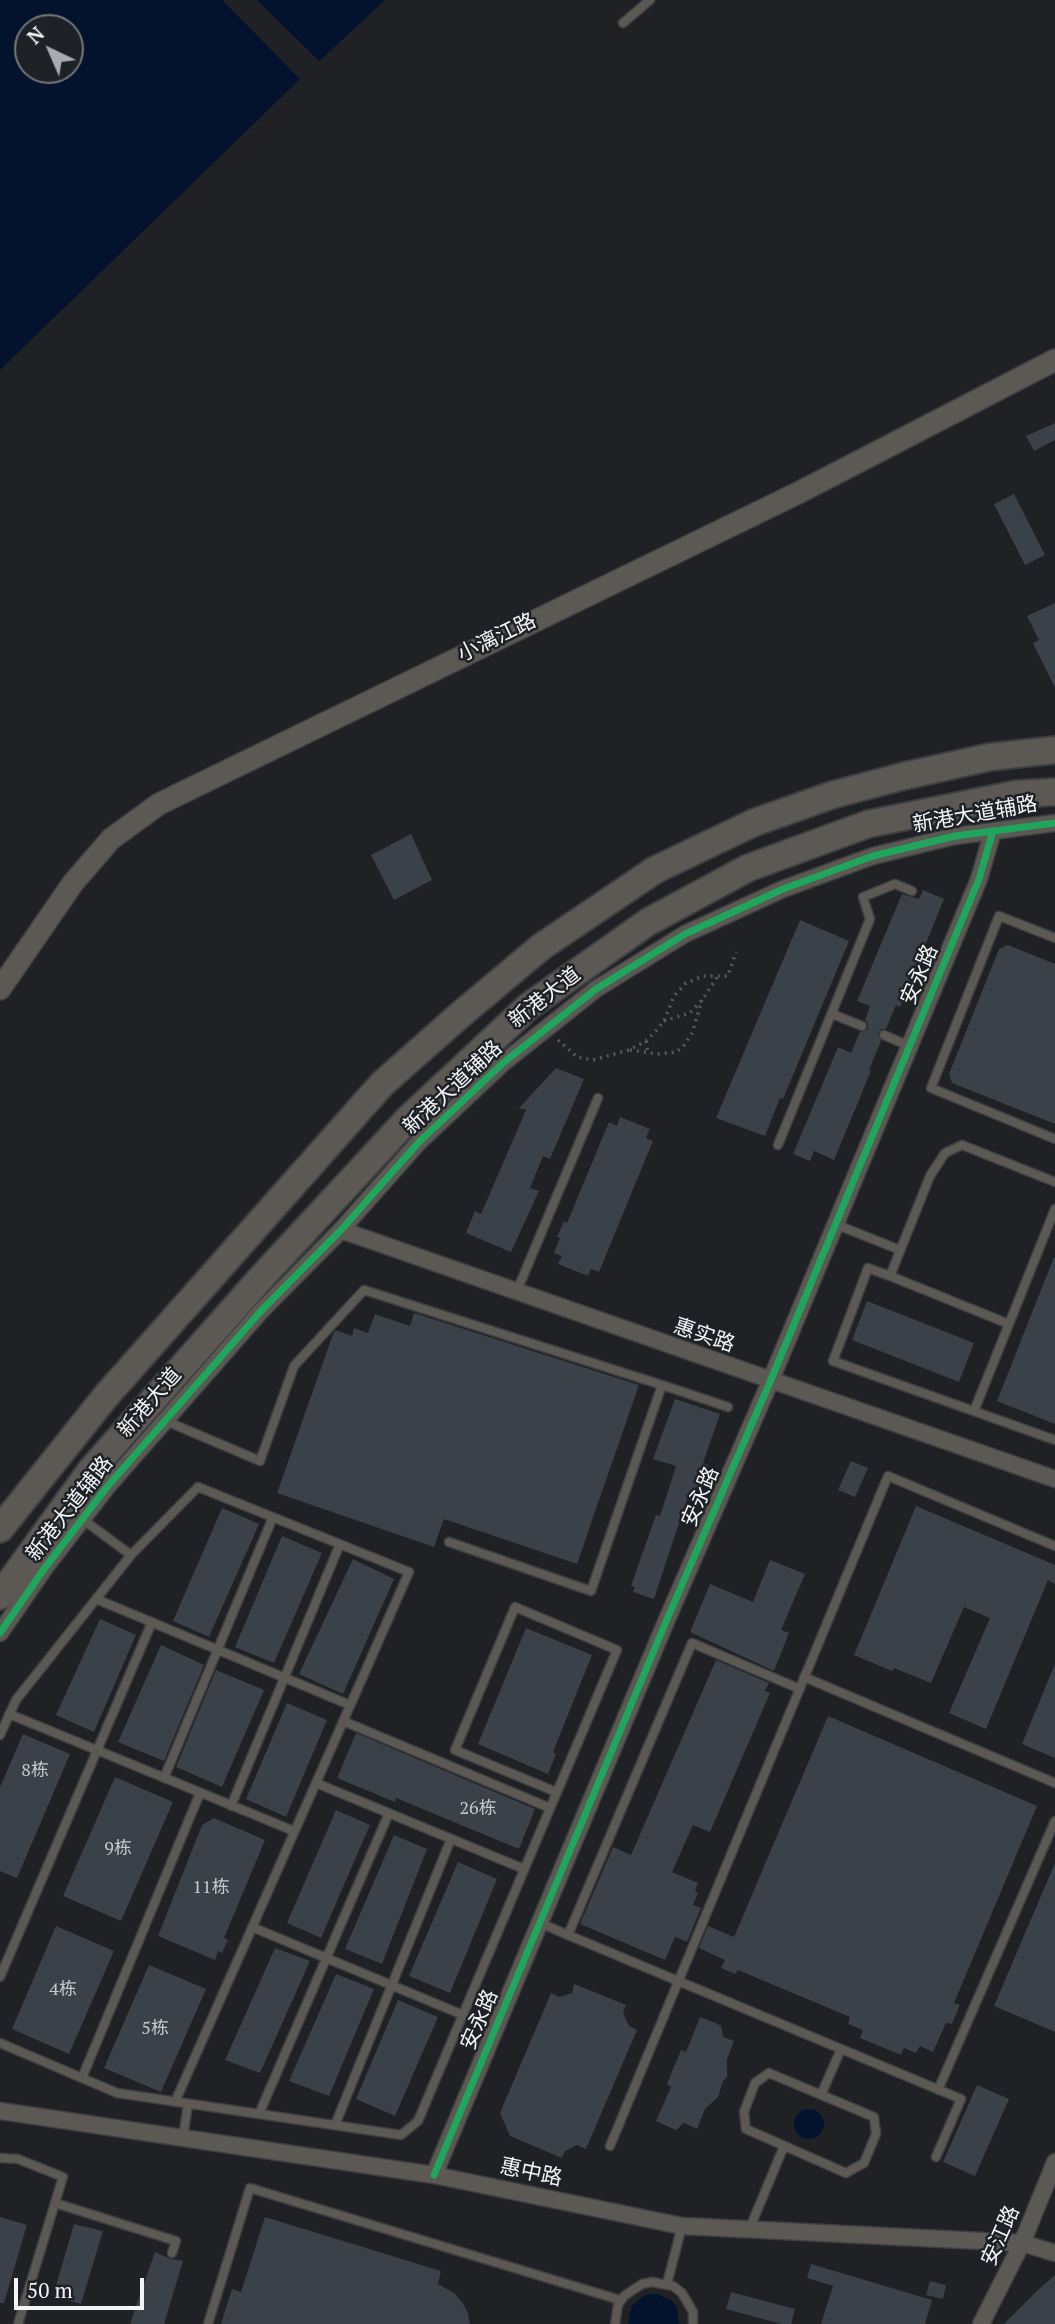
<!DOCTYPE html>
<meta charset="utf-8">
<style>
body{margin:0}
#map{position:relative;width:1055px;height:2324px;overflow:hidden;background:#1f2124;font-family:"PT Serif",serif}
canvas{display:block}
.north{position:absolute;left:14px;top:14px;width:70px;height:70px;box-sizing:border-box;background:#1e2125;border:2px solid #737679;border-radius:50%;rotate:316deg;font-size:19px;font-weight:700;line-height:28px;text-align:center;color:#f3f5f8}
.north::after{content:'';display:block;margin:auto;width:24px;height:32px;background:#a9abae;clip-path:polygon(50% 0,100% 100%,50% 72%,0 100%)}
.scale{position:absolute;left:14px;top:2278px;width:130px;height:32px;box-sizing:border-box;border:4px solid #f3f5f8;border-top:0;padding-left:9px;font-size:21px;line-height:24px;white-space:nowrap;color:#f3f5f8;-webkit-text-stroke:5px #1e2125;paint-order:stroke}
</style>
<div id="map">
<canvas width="1055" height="2324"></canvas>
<div class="north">N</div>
<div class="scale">50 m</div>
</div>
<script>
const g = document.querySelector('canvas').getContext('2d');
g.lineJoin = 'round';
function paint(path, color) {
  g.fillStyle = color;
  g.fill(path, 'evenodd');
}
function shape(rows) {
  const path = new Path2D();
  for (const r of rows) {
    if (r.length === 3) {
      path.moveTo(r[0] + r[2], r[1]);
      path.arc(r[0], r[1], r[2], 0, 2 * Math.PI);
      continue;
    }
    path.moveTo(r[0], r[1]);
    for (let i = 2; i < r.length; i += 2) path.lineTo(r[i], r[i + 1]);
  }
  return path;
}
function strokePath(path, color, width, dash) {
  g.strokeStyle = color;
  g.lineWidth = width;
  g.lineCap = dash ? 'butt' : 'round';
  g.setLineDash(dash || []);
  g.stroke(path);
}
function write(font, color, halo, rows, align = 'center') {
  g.font = font + ' "PT Serif","Noto Sans SC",serif';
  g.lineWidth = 5;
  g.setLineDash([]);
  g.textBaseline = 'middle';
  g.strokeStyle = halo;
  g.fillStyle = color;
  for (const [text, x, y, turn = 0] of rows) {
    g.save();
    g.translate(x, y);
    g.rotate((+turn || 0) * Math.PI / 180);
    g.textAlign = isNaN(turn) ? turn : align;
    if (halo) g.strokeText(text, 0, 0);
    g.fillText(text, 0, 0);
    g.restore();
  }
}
paint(shape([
 [0,0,385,0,300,79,0,370],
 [28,28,70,28,70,70,28,70],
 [809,2124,15],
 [649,2294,657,2294,671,2300,677,2307,679,2324,628,2324,631,2307,642,2297]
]), '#03132d');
paint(shape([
 [222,0,257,0,319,61,300,79]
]), '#1f2124');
paint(shape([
 [1055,423,1055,440,1034,451,1026,436],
 [1014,494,1045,555,1025,565,994,504],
 [1055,603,1055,688,1033,643,1039,640,1027,616],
 [411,834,432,880,394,900,371,855],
 [923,890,944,899,900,1007,896,1005,886,1029,881,1029,878,1033,881,1041,869,1070,871,1071,834,1160,814,1151,810,1161,793,1154,838,1047,851,1053,860,1032,868,1029,868,1024,865,1020,870,1006,857,1001,902,894,919,899],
 [800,920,849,941,783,1099,780,1098,765,1136,716,1118],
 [1008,945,1055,964,1055,1124,952,1083,949,1074,999,949],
 [556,1068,584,1079,550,1159,543,1156,530,1188,539,1191,511,1252,466,1233,475,1211,481,1214,526,1110,519,1108],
 [620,1117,650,1129,646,1138,653,1141,599,1272,591,1269,588,1276,558,1264,562,1256,554,1253,560,1238,557,1237,564,1221,567,1223,609,1122,617,1126],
 [1054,1257,1055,1257,1055,1424,997,1401],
 [867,1301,974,1343,959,1382,852,1340],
 [414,1313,639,1385,577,1564,444,1519,434,1547,277,1493,333,1334,336,1330,352,1336,354,1328,368,1333,375,1314,410,1326],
 [675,1399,720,1414,703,1463,708,1465,698,1496,689,1493,654,1599,633,1592,635,1587,631,1586,656,1515,660,1516,676,1466,653,1459],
 [851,1461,868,1468,855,1497,838,1490],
 [916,1506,1055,1565,1055,1584,1048,1580,986,1729,949,1713,990,1618,964,1607,931,1683,894,1668,892,1671,854,1655],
 [222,1508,259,1524,209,1637,173,1621],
 [282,1536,322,1553,274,1663,235,1647],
 [353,1559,394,1579,343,1694,299,1674],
 [770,1560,805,1574,781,1630,789,1633,774,1671,690,1632,710,1584,753,1602],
 [100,1619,136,1635,94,1732,56,1715],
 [526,1628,592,1655,553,1752,556,1754,548,1774,478,1744],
 [161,1645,204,1665,164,1761,118,1742],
 [716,1660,769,1683,765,1691,770,1693,710,1832,693,1825,672,1872,698,1883,695,1891,698,1893,693,1905,701,1908,687,1942,675,1937,665,1960,580,1924,613,1847,631,1855],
 [1055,1664,1055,1758,1022,1744],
 [216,1670,264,1690,222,1787,176,1767],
 [287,1703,327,1720,286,1817,246,1799],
 [828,1716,1037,1806,954,2003,960,2005,952,2024,946,2023,933,2052,920,2046,916,2053,904,2048,901,2055,860,2038,863,2030,848,2024,850,2017,738,1970,735,1974,721,1968,725,1960,699,1948,708,1926,734,1937],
 [356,1733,535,1809,519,1849,396,1798,395,1802,337,1778],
 [23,1734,70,1754,17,1878,0,1871,0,1787],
 [115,1777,173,1802,121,1921,63,1896],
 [336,1810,370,1825,321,1938,287,1923],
 [214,1818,265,1840,224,1938,228,1940,222,1953,218,1951,215,1960,158,1936,202,1825],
 [394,1835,427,1849,382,1964,345,1949],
 [458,1862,497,1879,450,1993,409,1976],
 [1055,1863,1055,2032,994,2006],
 [56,1926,114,1951,69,2054,12,2029],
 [275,1948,310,1961,260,2073,225,2060],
 [149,1965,206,1989,161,2092,104,2068],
 [336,1974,374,1989,329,2096,289,2081],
 [574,1984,626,2005,623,2013,629,2026,637,2030,586,2149,577,2145,565,2151,562,2158,510,2136,500,2113,551,1993,559,1997,572,1993],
 [398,2000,438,2017,395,2116,356,2099],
 [700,2017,718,2024,721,2026,723,2037,734,2041,727,2059,727,2077,723,2081,718,2097,705,2109,697,2129,684,2123,676,2130,656,2121,671,2087,667,2084,681,2050,686,2052],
 [977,2085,1009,2099,975,2176,943,2162],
 [0,2217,27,2225,4,2303,0,2303],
 [265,2217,441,2271,438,2284,454,2293,462,2302,468,2313,470,2324,221,2324,232,2289,241,2292],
 [74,2224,103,2231,81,2304,53,2296],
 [155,2252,171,2259,183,2261,164,2324,130,2324],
 [811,2264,932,2300,925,2324,821,2324,833,2286,807,2278],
 [1055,2275,1055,2324,1004,2324,1038,2290],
 [930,2281,946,2285,943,2299,926,2295],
 [731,2292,795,2309,791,2324,781,2324,726,2309]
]), '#3a4149');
const service = shape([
 [623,23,650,0],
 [1055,938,999,916,931,1088,1055,1139],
 [832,1014,862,1026],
 [884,1035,909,1046],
 [778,1145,870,919,863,897,895,884,912,891],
 [1055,1182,962,1145,945,1153,930,1176,890,1276,1009,1324,1055,1209],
 [835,1224,900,1250],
 [890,1276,868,1268,833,1361,1055,1440],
 [516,1293,598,1098],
 [662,1385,728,1407],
 [974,1411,1009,1324],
 [166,1421,260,1461,294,1366,364,1290,662,1385,591,1591,449,1542],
 [131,1555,198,1487,409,1572,316,1783,524,1869],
 [96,1599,350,1705],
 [804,1677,1055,1783],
 [800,1689,692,1643,568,1935,961,2099,936,2157],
 [9,1714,294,1831],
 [343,1721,550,1808],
 [0,1735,16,1700,131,1555,82,1519],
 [164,1778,273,1517],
 [231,1806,340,1544],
 [540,1923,568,1935],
 [252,1927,463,2015],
 [0,1977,152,1622],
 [0,2043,117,2093,401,2135,418,2121,617,1650,515,1607,455,1750,556,1792],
 [769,2073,874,2117,876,2134,864,2163,846,2173,746,2129,744,2112,755,2083,769,2073],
 [82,2078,200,1793],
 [938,2090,1055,1821],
 [821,2095,841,2049],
 [175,2102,316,1783],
 [259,2114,389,1813],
 [335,2125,451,1839],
 [183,2138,188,2104],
 [610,2146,888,1476,1055,1546],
 [0,2158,18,2159,63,2177,18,2324],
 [55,2203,176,2241,172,2253],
 [749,2230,784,2146],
 [667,2284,682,2226],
 [208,2324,250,2188,620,2300],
 [615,2324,618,2305,624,2296,642,2284,652,2282,673,2286,682,2293,693,2312,693,2324]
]);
const minor = shape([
 [341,1230,1055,1479],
 [0,1633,44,1569,107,1487,261,1311,341,1230,419,1142,503,1063,596,989,685,934,783,889,873,856,955,836,1055,823],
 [0,2111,434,2175,682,2226,1022,2243,1055,2253],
 [434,2175,665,1624,770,1382,979,879,993,831],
 [981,2324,1022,2243,1055,2162]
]);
const tertiary = shape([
 [0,989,73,883,111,839,159,804,800,492,1055,360]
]);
const primary = shape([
 [0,1529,106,1396,382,1084,460,1015,541,947,655,870,753,823,832,795,904,776,990,757,1055,750],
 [0,1596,91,1470,261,1278,408,1119,529,1006,648,922,748,868,868,824,1017,794,1055,792]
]);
strokePath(service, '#3e3f41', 11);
strokePath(minor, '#3e3f41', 19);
strokePath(tertiary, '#3e3f41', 24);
strokePath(primary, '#3e3f41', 30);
strokePath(shape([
 [664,1021,690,1013,702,1000,718,976],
 [558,1040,577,1057,593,1060,629,1050,646,1041,656,1031,664,1021,674,996,686,983,703,976,728,976,736,952],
 [646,1041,648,1053],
 [630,1050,657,1054,676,1052,683,1047,692,1033,702,1000]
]), '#5b5958', 3.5, [2, 5]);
strokePath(service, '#5c5853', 8);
strokePath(minor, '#5c5853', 16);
strokePath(tertiary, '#5c5853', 21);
strokePath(primary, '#5c5854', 26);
strokePath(shape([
 [0,1633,44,1569,107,1487,261,1311,341,1230,419,1142,503,1063,596,989,685,934,783,889,873,856,955,836,1055,823],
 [434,2175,665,1624,770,1382,979,879,993,831]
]), '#20a55d', 7);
write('18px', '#c5c8cc', null, [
 ["8栋",35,1771],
 ["26栋",478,1809],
 ["9栋",118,1849],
 ["11栋",211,1888],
 ["4栋",63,1990],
 ["5栋",155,2029]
]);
write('21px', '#f3f5f8', '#1e2125', [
 ["小漓江路",497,638,-26],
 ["新港大道辅路",975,815,-10],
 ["安永路",920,975,-67],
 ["新港大道",545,998,-38],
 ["新港大道辅路",453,1088,-43],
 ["惠实路",704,1336,19],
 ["新港大道",150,1403,-49],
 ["安永路",701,1497,-67],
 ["新港大道辅路",70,1509,-52],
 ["安永路",480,2020,-67],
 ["惠中路",531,2173,12],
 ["安江路",1001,2236,-66]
]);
</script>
